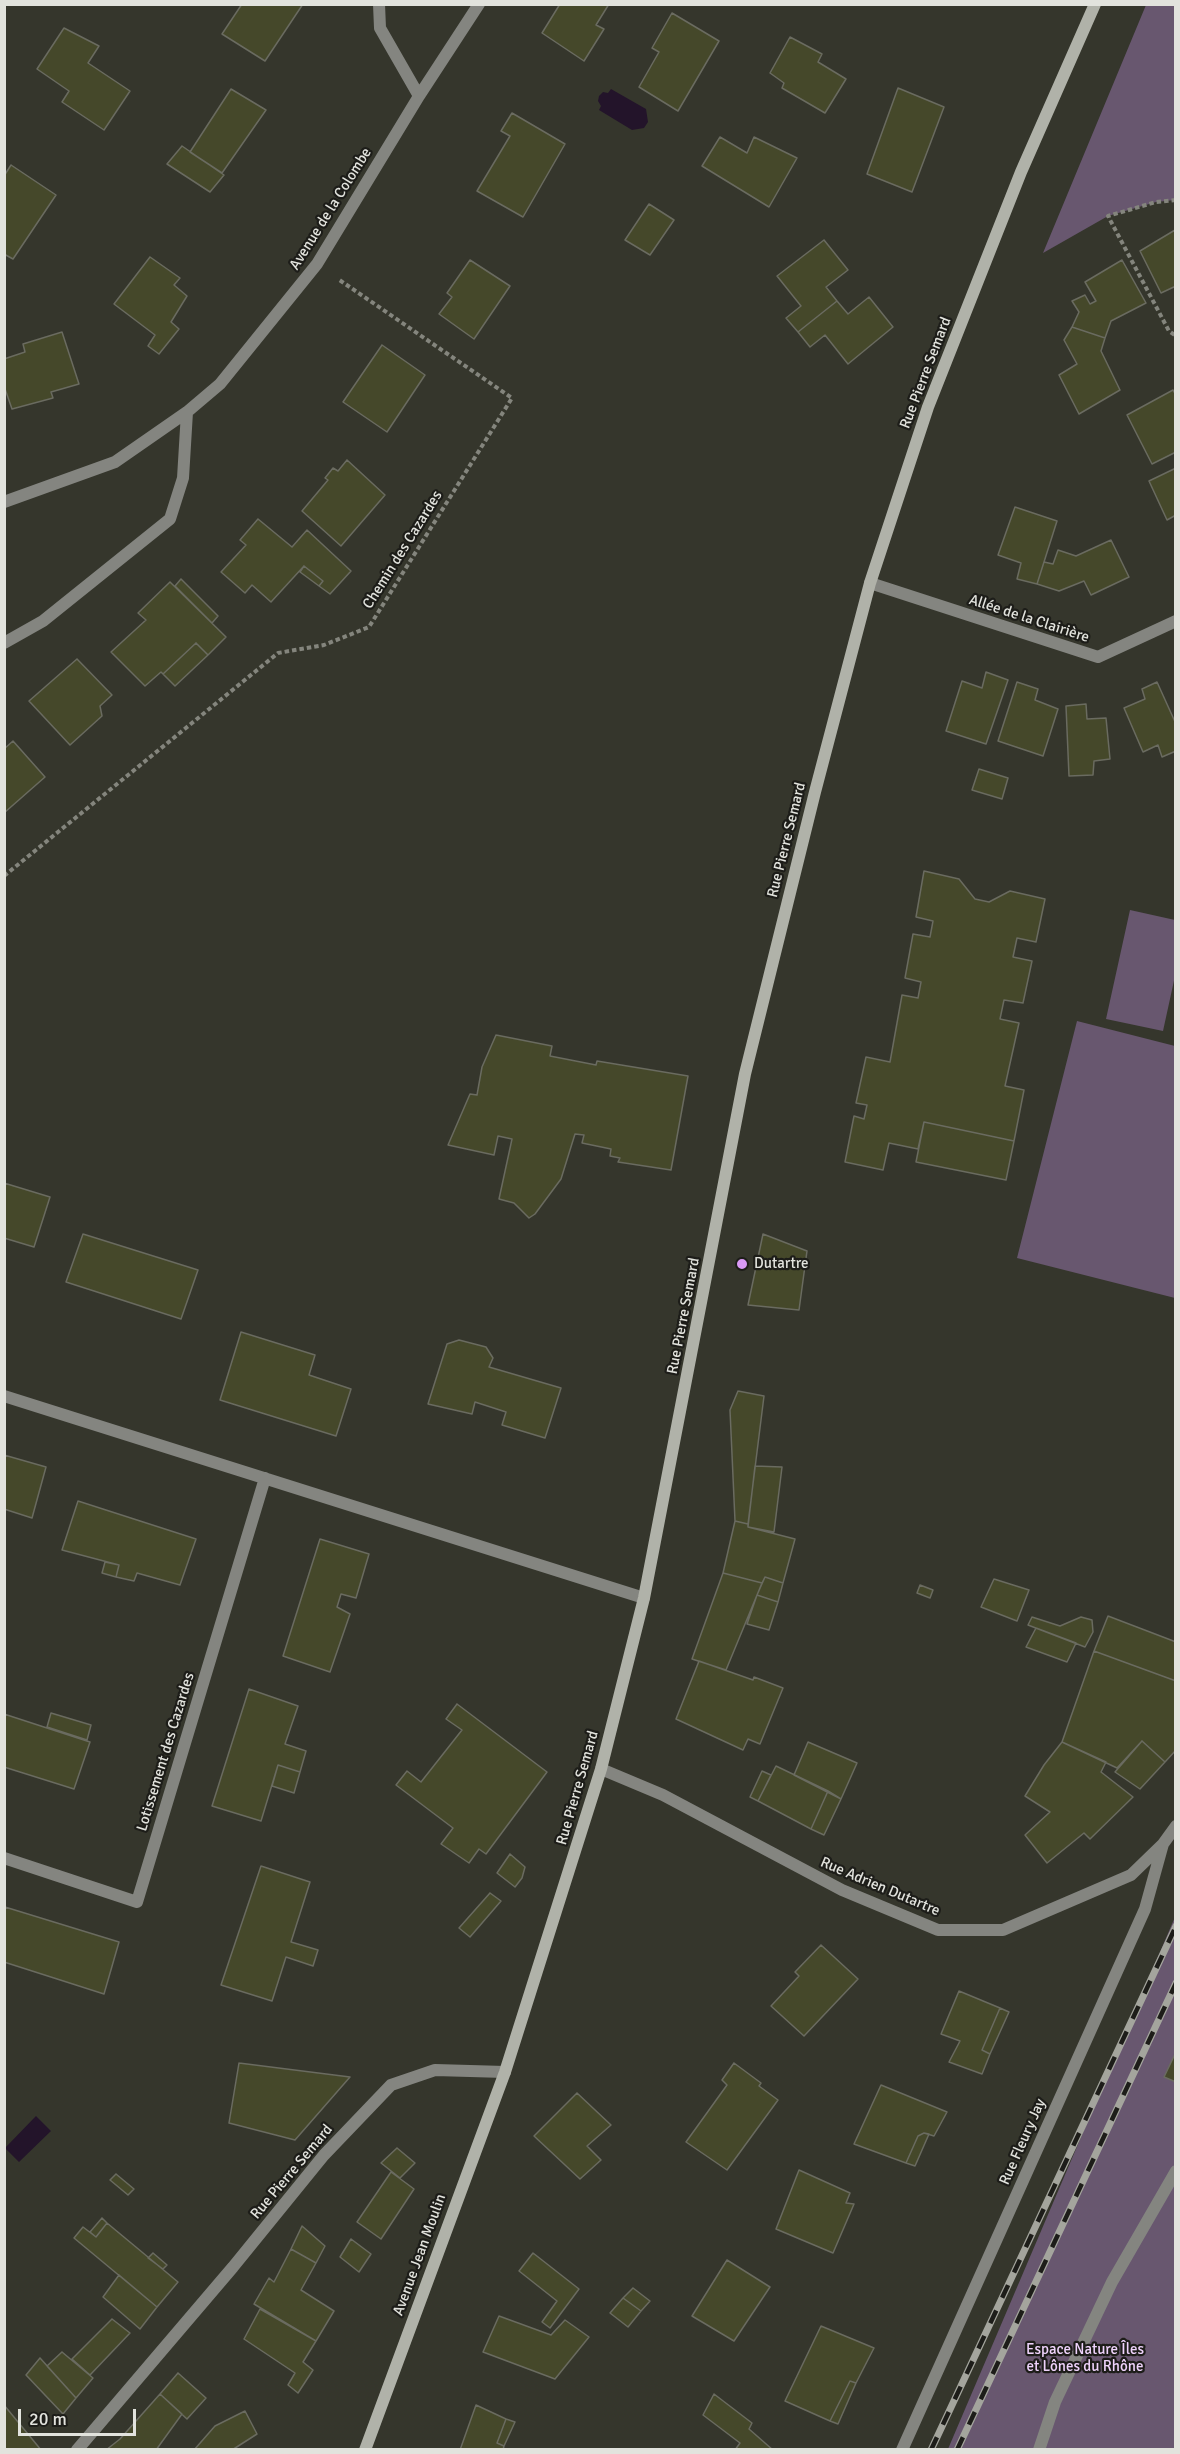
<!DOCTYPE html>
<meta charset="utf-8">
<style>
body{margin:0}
#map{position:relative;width:1180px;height:2454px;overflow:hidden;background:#35362c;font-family:Signika,sans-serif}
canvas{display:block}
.frame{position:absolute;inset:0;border:6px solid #e2e3dd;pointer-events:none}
.scale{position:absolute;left:18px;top:2409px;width:118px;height:27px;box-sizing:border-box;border:3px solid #e2e3dd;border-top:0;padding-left:8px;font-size:18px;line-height:21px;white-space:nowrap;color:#e2e3dd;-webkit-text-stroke:4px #1d1d19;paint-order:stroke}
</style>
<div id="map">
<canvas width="1180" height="2454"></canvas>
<div class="frame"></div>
<div class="scale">20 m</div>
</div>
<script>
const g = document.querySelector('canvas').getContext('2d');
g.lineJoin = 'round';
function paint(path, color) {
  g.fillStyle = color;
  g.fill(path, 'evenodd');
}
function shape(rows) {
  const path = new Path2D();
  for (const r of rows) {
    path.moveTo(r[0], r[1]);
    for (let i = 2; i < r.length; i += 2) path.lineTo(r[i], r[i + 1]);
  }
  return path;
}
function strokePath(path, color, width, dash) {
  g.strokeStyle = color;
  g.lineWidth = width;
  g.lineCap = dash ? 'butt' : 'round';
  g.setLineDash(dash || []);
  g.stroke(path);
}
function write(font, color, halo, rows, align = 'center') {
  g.font = font + ' Signika,sans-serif';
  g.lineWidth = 4.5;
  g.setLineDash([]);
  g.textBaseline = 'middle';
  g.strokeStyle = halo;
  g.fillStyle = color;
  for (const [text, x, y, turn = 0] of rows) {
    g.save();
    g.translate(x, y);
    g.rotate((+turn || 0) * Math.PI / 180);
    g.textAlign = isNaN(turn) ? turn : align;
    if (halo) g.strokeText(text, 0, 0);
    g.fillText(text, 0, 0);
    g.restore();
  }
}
paint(shape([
 [1146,5,1175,5,1175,200,1156,202,1108,216,1043,253],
 [1130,910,1175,920,1175,976,1163,1031,1106,1019],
 [1077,1021,1175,1046,1175,1298,1017,1258],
 [1175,1917,1175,2449,948,2449]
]), '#68576f');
paint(shape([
 [611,89,646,109,648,122,644,128,632,130,599,110,601,106,598,101,599,96,603,92,608,93],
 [36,2116,51,2131,19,2162,5,2148]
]), '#23142a');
const building = shape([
 [242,4,303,4,265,61,222,34,242,4],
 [560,4,609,4,596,25,604,29,584,61,542,33,560,4],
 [672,13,719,41,678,111,639,87,659,52,652,48,672,13],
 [64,28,99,46,88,63,130,91,104,130,62,102,69,91,37,69,64,28],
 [790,37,822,54,818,62,846,79,825,113,782,88,784,83,770,73,790,37],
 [898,88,944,107,912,192,867,174,898,88],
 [231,89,266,110,222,173,190,152,231,89],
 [512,113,565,144,523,217,477,191,510,136,501,131,512,113],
 [720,137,747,153,754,137,797,158,769,207,702,166,720,137],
 [182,146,224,175,210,192,167,164,182,146],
 [11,165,56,195,13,259,4,254,4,176,11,165],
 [649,204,674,220,650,255,625,240,649,204],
 [1175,230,1176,286,1161,293,1140,251,1175,230],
 [824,240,848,270,826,287,837,301,798,332,786,318,801,306,777,276,824,240],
 [150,257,180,278,174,285,187,296,171,322,179,329,159,354,148,346,155,335,114,304,150,257],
 [470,260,510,286,474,339,439,314,452,297,447,293,470,260],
 [1122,260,1146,303,1111,321,1105,338,1072,327,1079,312,1072,301,1085,295,1090,304,1096,301,1085,282,1122,260],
 [869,297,893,327,848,364,825,335,810,347,798,332,837,301,848,314,869,297],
 [1072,327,1105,338,1101,351,1120,390,1079,414,1059,375,1077,364,1064,340,1072,327],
 [62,332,79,384,51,392,53,398,12,409,4,386,4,359,25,352,23,344,62,332],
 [382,345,425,375,387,432,343,402,382,345],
 [1173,390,1176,395,1176,452,1152,464,1127,415,1173,390],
 [347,460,385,495,341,546,302,511,328,480,325,478,333,468,338,471,347,460],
 [1176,468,1176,515,1167,520,1149,481,1176,468],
 [1015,507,1057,521,1037,584,1017,579,1021,563,998,555,1015,507],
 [258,519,292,547,307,530,351,571,330,594,319,586,323,581,304,566,271,602,252,585,245,593,221,572,246,545,240,540,258,519],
 [1111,540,1129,577,1091,595,1084,581,1059,591,1037,584,1044,562,1053,564,1058,550,1076,556,1111,540],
 [304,566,323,581,319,586,300,572,304,566],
 [181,579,218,616,212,623,175,586,181,579],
 [170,582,226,637,208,655,196,643,163,674,161,672,145,686,111,652,146,620,138,613,170,582],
 [196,643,208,655,175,686,163,674,196,643],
 [77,659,112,695,100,706,102,716,70,745,29,701,77,659],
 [986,672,1008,680,986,744,946,731,962,681,982,688,986,672],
 [1017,682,1038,689,1035,700,1058,709,1043,756,998,741,1017,682],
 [1157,682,1176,724,1176,751,1162,757,1158,745,1143,752,1124,708,1145,699,1142,689,1157,682],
 [1086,704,1087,719,1106,718,1110,759,1094,761,1093,775,1069,776,1066,706,1086,704],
 [13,741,45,777,4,813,4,749,13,741],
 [979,769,1008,778,1002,799,972,790,979,769],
 [924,871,959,879,975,899,989,902,1010,891,1045,899,1036,942,1017,938,1013,957,1032,961,1023,1003,1004,1000,1000,1019,1019,1023,1005,1086,1024,1090,1014,1141,924,1122,918,1149,889,1143,883,1170,845,1162,854,1116,864,1119,867,1105,856,1103,866,1057,890,1062,902,995,918,998,921,982,905,978,913,934,930,937,933,921,916,917,924,871],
 [496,1035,552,1046,550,1056,596,1065,597,1061,688,1076,671,1170,618,1162,620,1158,610,1156,611,1149,582,1143,584,1135,575,1134,561,1179,535,1214,529,1218,514,1203,499,1199,512,1139,498,1136,494,1155,448,1145,470,1094,477,1095,482,1067,496,1035],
 [924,1122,1014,1141,1006,1180,916,1162,924,1122],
 [4,1183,50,1197,34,1247,4,1238,4,1183],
 [83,1234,198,1270,181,1319,66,1282,83,1234],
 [763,1234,807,1251,799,1310,748,1305,763,1234],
 [241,1332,315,1355,309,1375,351,1389,336,1436,220,1400,241,1332],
 [459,1340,486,1347,493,1358,489,1367,561,1388,545,1438,502,1425,506,1412,475,1402,472,1414,428,1404,447,1344,459,1340],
 [738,1391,764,1396,748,1524,735,1521,730,1410,738,1391],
 [4,1455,46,1467,32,1518,4,1509,4,1455],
 [755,1466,782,1467,774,1532,748,1527,755,1466],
 [78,1501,196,1539,180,1585,137,1573,134,1581,116,1577,119,1565,62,1550,78,1501],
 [735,1521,748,1524,748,1527,795,1539,783,1583,765,1577,762,1583,723,1573,735,1521],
 [320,1539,369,1554,356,1598,341,1594,337,1607,350,1614,330,1672,283,1656,320,1539],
 [105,1562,119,1565,116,1577,102,1573,105,1562],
 [723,1573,762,1583,726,1670,692,1659,723,1573],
 [765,1577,783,1583,778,1602,757,1595,765,1577],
 [994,1579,1029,1590,1017,1621,981,1607,994,1579],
 [920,1585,933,1590,930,1598,917,1593,920,1585],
 [757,1595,778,1602,769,1630,747,1624,757,1595],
 [1108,1616,1176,1642,1176,1681,1094,1651,1108,1616],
 [1032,1617,1060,1626,1081,1617,1092,1620,1093,1632,1085,1647,1028,1625,1032,1617],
 [1036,1628,1076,1643,1067,1662,1026,1647,1036,1628],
 [1094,1651,1176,1681,1176,1750,1165,1762,1142,1741,1117,1768,1062,1742,1094,1651],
 [699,1661,753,1680,754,1677,783,1688,760,1744,748,1739,743,1750,676,1719,699,1661],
 [249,1689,298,1706,285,1744,306,1751,300,1772,278,1765,261,1821,212,1806,249,1689],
 [457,1704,547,1772,486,1854,479,1849,469,1863,441,1844,453,1828,396,1785,407,1771,421,1782,462,1730,446,1719,457,1704],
 [51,1713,91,1725,87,1740,47,1727,51,1713],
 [4,1714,90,1742,74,1789,4,1767,4,1714],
 [1142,1741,1165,1762,1140,1789,1115,1772,1142,1741],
 [808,1742,857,1763,841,1799,794,1775,808,1742],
 [1062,1742,1106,1762,1101,1772,1133,1797,1090,1839,1084,1833,1047,1863,1025,1835,1050,1812,1025,1796,1044,1765,1062,1742],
 [278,1765,300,1772,294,1793,272,1786,278,1765],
 [776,1766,828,1791,811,1829,758,1801,776,1766],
 [762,1771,771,1775,758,1801,750,1797,762,1771],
 [828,1791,841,1799,824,1835,811,1829,828,1791],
 [510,1854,525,1867,522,1878,515,1887,497,1873,510,1854],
 [261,1866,310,1882,291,1942,318,1950,313,1966,286,1957,272,2001,221,1985,261,1866],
 [490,1893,501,1901,470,1937,459,1928,490,1893],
 [5,1907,119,1942,104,1994,4,1962,5,1907],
 [821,1945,858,1979,804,2036,771,2006,799,1976,795,1972,821,1945],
 [959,1991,1000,2008,982,2050,990,2054,982,2074,949,2062,960,2041,941,2034,959,1991],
 [1000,2008,1009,2012,990,2054,982,2050,1000,2008],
 [1176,2052,1176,2082,1164,2077,1176,2052],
 [239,2063,350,2077,295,2140,229,2123,239,2063],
 [734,2063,761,2083,759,2086,778,2100,727,2170,686,2142,727,2085,722,2080,734,2063],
 [881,2085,947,2112,934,2136,924,2133,918,2136,906,2163,854,2144,881,2085],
 [577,2093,611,2125,587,2146,601,2160,580,2179,534,2136,577,2093],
 [924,2133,929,2134,915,2166,906,2163,918,2136,924,2133],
 [397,2148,415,2163,400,2178,381,2163,397,2148],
 [799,2170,850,2193,846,2203,854,2204,833,2253,776,2229,799,2170],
 [391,2172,414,2189,381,2239,357,2222,391,2172],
 [116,2174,134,2189,128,2195,110,2180,116,2174],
 [102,2218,107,2223,96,2237,90,2232,102,2218],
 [107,2223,178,2282,157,2307,74,2238,83,2227,96,2237,107,2223],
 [302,2226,325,2246,316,2263,291,2249,302,2226],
 [351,2239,371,2254,359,2272,340,2257,351,2239],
 [291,2249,316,2263,301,2290,334,2311,316,2341,254,2304,269,2278,274,2282,291,2249],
 [153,2253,167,2265,163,2269,148,2258,153,2253],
 [533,2253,579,2289,550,2328,542,2322,557,2301,519,2271,533,2253],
 [727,2260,770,2287,734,2341,692,2316,727,2260],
 [119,2275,157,2307,140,2329,103,2297,119,2275],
 [633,2288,650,2301,641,2311,623,2298,633,2288],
 [623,2298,641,2311,628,2327,610,2313,623,2298],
 [260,2309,316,2341,303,2362,313,2370,298,2393,288,2385,295,2373,244,2339,260,2309],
 [499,2316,551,2335,565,2320,589,2337,555,2379,483,2352,499,2316],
 [112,2319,130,2333,90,2375,72,2359,112,2319],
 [821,2326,874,2348,856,2383,850,2381,830,2421,785,2401,821,2326],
 [62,2352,93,2378,76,2398,47,2366,62,2352],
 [40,2358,76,2398,63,2414,26,2375,40,2358],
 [178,2373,206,2398,187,2419,160,2394,178,2373],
 [850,2381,856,2383,838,2424,830,2421,850,2381],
 [160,2394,182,2414,156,2450,106,2450,120,2439,160,2394],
 [714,2394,752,2423,749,2429,773,2450,735,2450,740,2443,703,2415,714,2394],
 [4,2405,37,2445,41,2450,4,2450,4,2405],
 [476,2405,506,2419,497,2443,504,2446,503,2450,460,2450,476,2405],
 [245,2411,257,2434,232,2450,194,2450,215,2426,245,2411],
 [506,2419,515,2422,504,2446,497,2443,506,2419]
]);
paint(building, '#45482a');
strokePath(building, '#6a6b60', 1.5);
strokePath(shape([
 [1176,200,1156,202,1108,216,1169,331,1176,336],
 [4,876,278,653,324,645,369,627,512,398,338,279]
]), '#84857d', 4, [4.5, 3]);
strokePath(shape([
 [1039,2450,1055,2402,1112,2282,1176,2171]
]), '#848580', 12);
strokePath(shape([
 [379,4,380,28,419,96],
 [4,502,115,462,187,412,220,384,317,264,419,96,479,4],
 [870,583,1098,657,1176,621],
 [4,643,43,621,170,519,183,478,187,412],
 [4,1396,644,1598],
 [601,1769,663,1795,842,1890,938,1930,1003,1930,1131,1875,1163,1844,1176,1826],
 [4,1858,137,1902,265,1478],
 [77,2450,233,2267,324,2155,391,2085,435,2070,505,2072],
 [902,2450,1145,1909,1163,1844]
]), '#848580', 12);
strokePath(shape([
 [365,2450,505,2072,601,1769,644,1598,745,1074,815,792,870,583,928,407,1021,172,1095,4]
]), '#b0b2a9', 12);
const rail = shape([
 [931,2450,1176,1926],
 [957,2450,1176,1983]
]);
strokePath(rail, '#a4a59d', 7);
strokePath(rail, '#1d1d19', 4.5, [14]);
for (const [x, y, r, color] of [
 [742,1264,6,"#da9af6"]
]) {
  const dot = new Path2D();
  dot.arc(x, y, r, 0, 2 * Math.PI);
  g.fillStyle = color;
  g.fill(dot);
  strokePath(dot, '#1d1d19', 2);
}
write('15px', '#e2e3dd', '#1d1d19', [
 ["Avenue de la Colombe",331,209,-58],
 ["Rue Pierre Semard",926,373,-69],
 ["Chemin des Cazardes",403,550,-58],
 ["Allée de la Clairière",1029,619,18],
 ["Rue Pierre Semard",787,840,-76],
 ["Rue Pierre Semard",684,1316,-79],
 ["Lotissement des Cazardes",166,1752,-73],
 ["Rue Pierre Semard",578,1788,-74],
 ["Rue Adrien Dutartre",880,1887,23],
 ["Rue Fleury Jay",1023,2142,-66],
 ["Rue Pierre Semard",292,2172,-50],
 ["Avenue Jean Moulin",420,2255,-70]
]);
write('15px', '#e2e3dd', '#1d1d19', [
 ["Dutartre",754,1264]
], 'left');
write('15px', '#efd3fc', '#1d1d19', [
 ["Espace Nature Îles",1085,2350],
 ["et Lônes du Rhône",1085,2367]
]);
</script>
